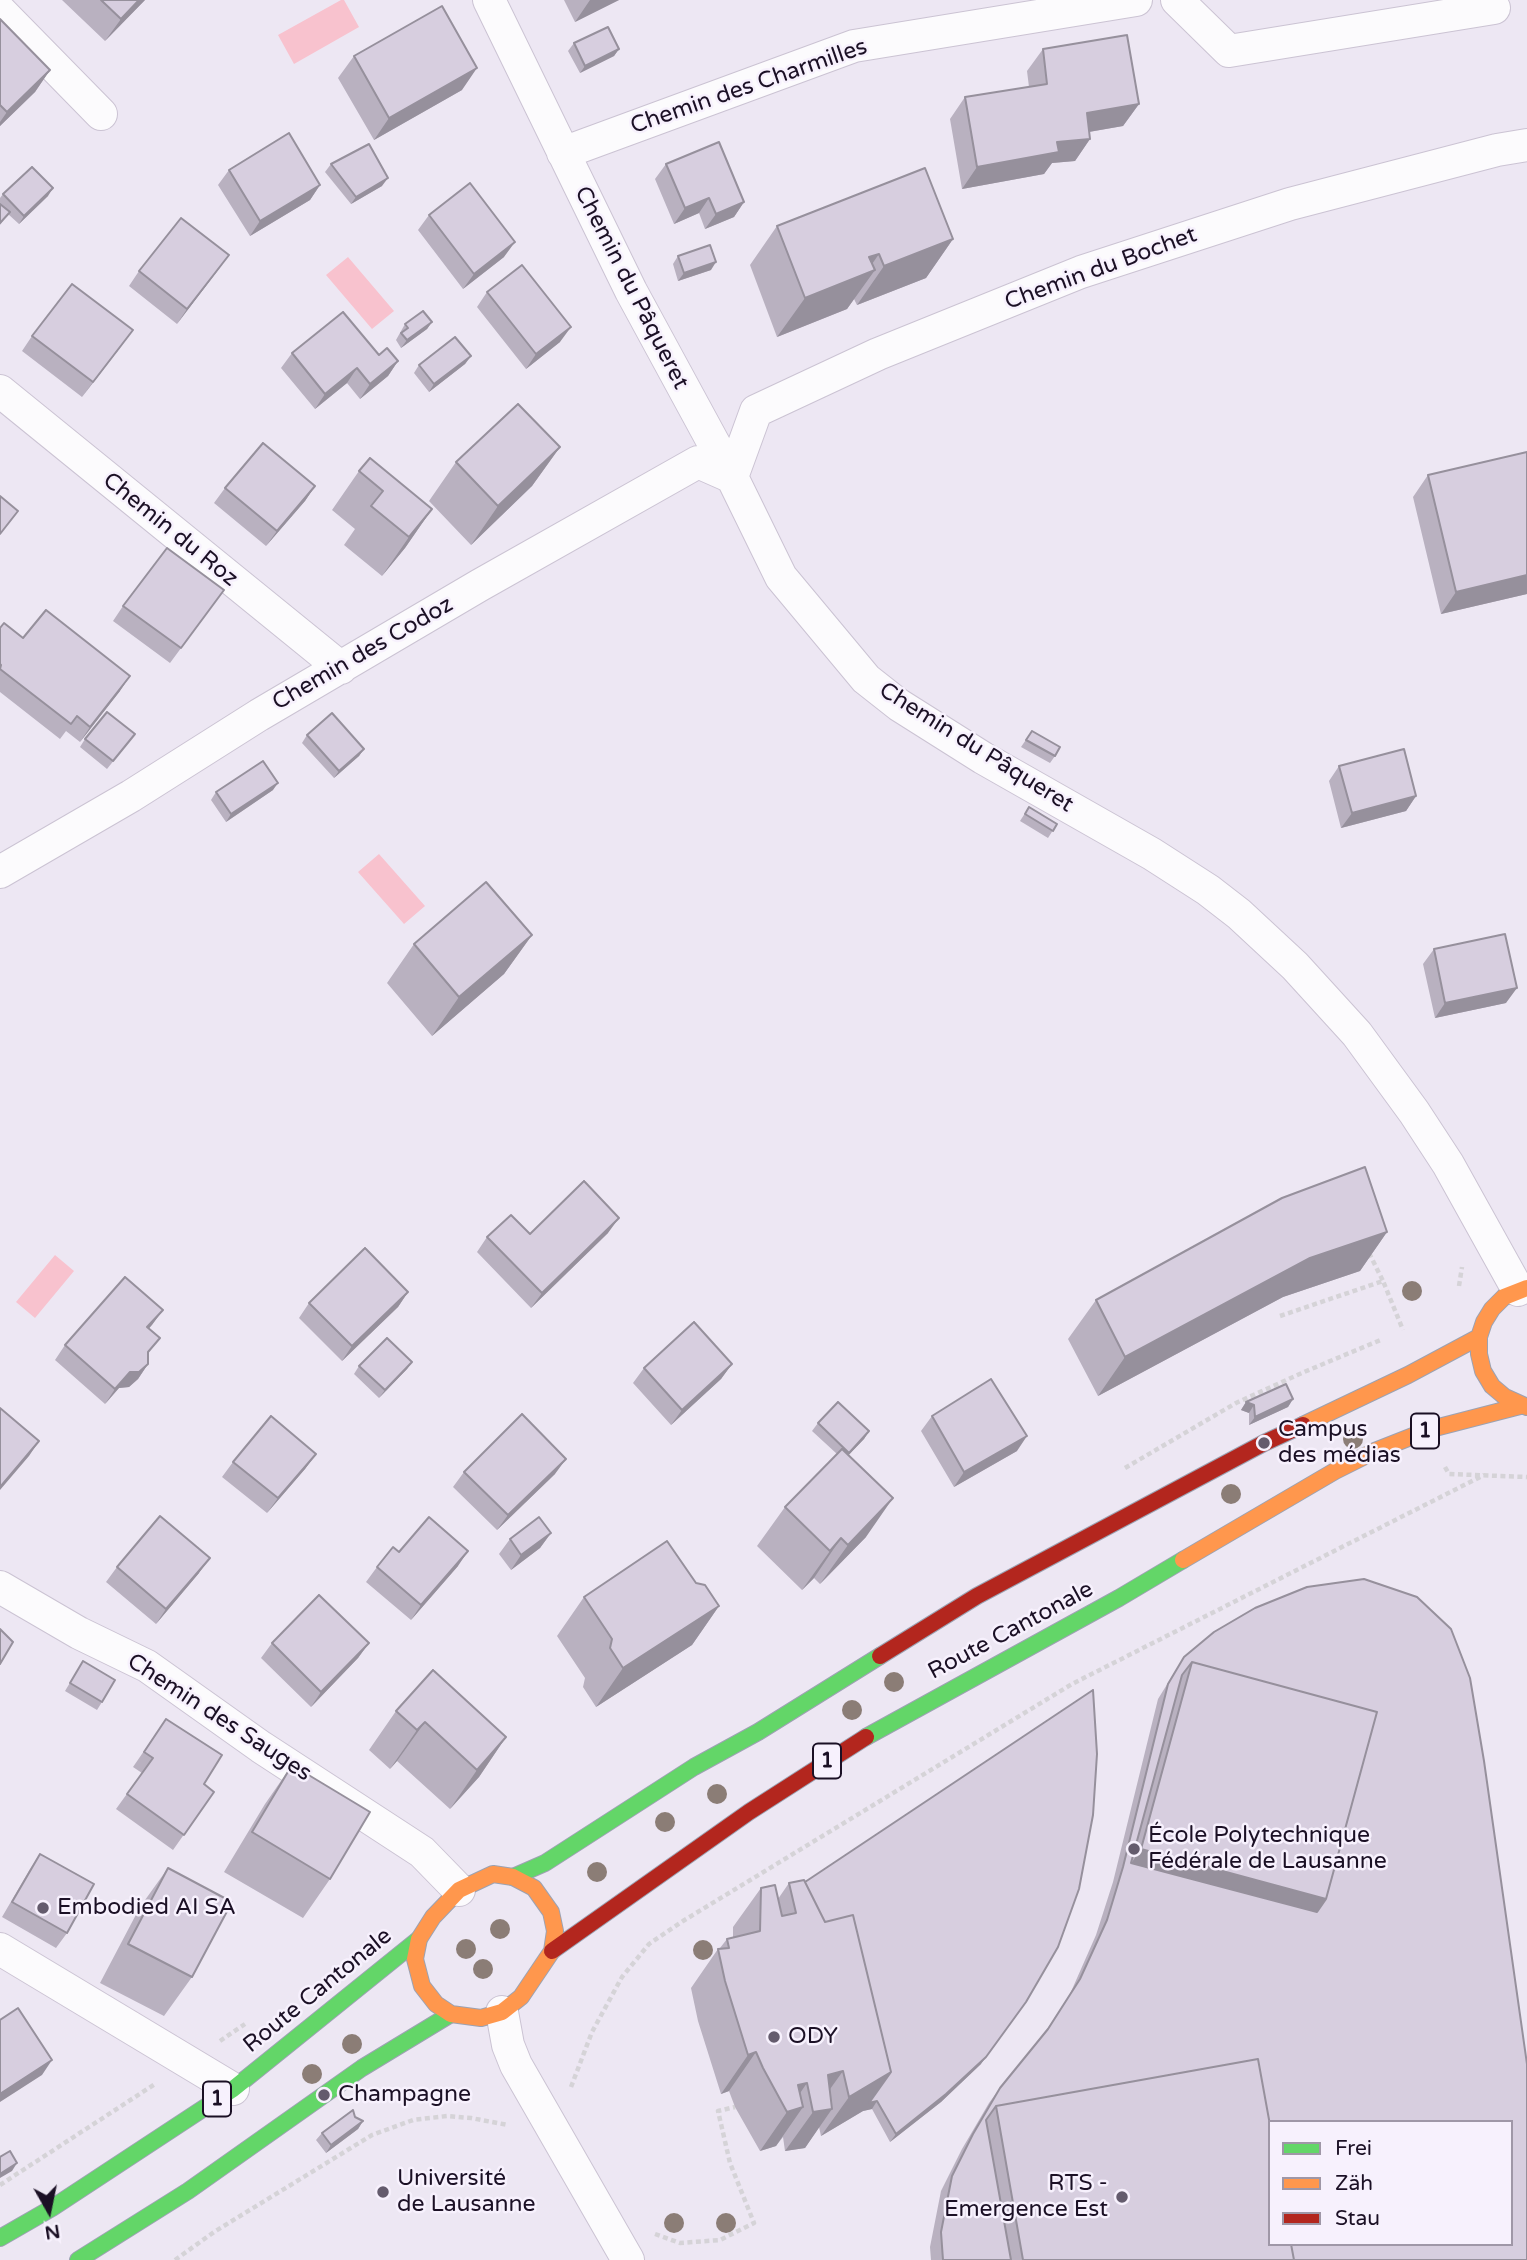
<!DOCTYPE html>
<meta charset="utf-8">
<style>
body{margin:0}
#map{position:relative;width:1527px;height:2260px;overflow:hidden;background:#ede7f3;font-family:"Varela Round",sans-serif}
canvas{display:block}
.legend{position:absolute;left:1268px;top:2120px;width:245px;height:126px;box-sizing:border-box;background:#f7f1fd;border:2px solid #9f97a7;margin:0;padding:9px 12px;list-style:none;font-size:21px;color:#1b1025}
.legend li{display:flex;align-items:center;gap:14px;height:35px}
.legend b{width:35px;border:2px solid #9f97a7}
.north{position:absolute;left:14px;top:2176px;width:70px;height:70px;-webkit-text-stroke:5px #f7f1fd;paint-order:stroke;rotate:171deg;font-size:19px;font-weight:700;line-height:28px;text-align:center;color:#1b1025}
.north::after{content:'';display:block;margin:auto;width:24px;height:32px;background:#1b1025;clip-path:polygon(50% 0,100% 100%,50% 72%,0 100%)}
</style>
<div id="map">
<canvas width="1527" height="2260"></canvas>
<ul class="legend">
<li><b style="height:9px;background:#63d668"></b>Frei</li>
<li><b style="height:9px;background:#ff974d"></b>Zäh</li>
<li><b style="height:9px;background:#b3261e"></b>Stau</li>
</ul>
<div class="north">N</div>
</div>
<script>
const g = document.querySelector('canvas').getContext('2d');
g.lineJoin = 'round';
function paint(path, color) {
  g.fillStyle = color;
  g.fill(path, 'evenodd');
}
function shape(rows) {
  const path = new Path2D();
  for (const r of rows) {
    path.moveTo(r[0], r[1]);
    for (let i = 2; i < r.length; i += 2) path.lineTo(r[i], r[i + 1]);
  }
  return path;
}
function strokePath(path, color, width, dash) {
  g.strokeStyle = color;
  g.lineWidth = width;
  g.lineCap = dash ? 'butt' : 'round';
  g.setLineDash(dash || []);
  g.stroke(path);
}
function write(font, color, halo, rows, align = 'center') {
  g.font = font + ' "Varela Round",sans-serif';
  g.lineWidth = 5;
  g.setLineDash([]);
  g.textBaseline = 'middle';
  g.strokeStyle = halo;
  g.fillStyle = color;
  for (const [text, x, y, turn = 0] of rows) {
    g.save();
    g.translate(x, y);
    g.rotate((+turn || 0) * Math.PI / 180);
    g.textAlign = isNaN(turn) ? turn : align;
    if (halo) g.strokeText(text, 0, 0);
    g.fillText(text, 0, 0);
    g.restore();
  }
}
paint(shape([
 [341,0,344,0,359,27,294,64,278,35],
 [348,257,394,311,372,329,326,275],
 [379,854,425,906,404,924,358,872],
 [55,1255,74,1271,35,1318,16,1302]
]), '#f8c2ce');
const street = shape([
 [489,0,631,291,732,477,781,577,866,679,899,705,983,758,1152,854,1208,890,1239,914,1295,966,1357,1034,1414,1112,1448,1164,1518,1290],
 [1177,0,1229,51,1494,8],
 [0,11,101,114],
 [563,153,854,46,1136,0],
 [0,391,341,668],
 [732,477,756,411,878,354,1081,272,1290,204,1497,150,1527,145],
 [0,872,131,796,259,715,480,585,698,462,732,477],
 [0,1587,79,1633,147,1666,261,1747,422,1852,459,1890],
 [0,1949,233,2089],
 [502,2012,508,2045,516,2065,628,2260]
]);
const fast = shape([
 [866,1737,1119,1598,1183,1560],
 [513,1877,545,1863,694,1767,758,1732,880,1656],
 [0,2238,52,2208,233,2089,419,1939],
 [78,2260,188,2191,362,2068,451,2014]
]);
const slow = shape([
 [1527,1288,1504,1297,1492,1309,1484,1322,1479,1337,1479,1354,1483,1371,1492,1386,1505,1397,1527,1407],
 [1303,1425,1408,1375,1479,1337],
 [1183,1560,1335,1471,1375,1451,1431,1429,1520,1406],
 [493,1874,513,1877,534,1888,551,1912,555,1931,552,1951,521,1997,502,2012,481,2018,451,2014,436,2004,422,1986,415,1959,419,1939,433,1917,459,1890,493,1874]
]);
const jam = shape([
 [880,1656,977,1596,1264,1443,1303,1425],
 [552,1951,749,1812,866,1737]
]);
strokePath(street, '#cbc3d3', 34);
strokePath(fast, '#9ca2b2', 18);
strokePath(slow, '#9ca2b2', 18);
strokePath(jam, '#9ca2b2', 18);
strokePath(shape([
 [1369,1253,1383,1281],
 [1459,1286,1462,1267],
 [1280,1316,1383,1281,1403,1330],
 [1445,1467,1449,1474,1527,1477],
 [1125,1468,1236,1403,1304,1372,1383,1339],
 [220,2041,245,2024],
 [571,2087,592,2032,622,1977,649,1944,683,1921,1072,1684,1484,1475],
 [0,2185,155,2084],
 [655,2234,680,2243,720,2240,754,2223,730,2163,718,2111,735,2107],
 [175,2260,214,2232,372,2135,413,2120,447,2116,471,2118,508,2125]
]), '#d5d3d7', 4.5, [5, 3.5]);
strokePath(street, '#fcfbfd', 32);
strokePath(fast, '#63d668', 16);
strokePath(slow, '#ff974d', 16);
strokePath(jam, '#b3261e', 16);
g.fillStyle = '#8b7d76';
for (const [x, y] of [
 [1412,1291],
 [1353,1439],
 [1231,1494],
 [894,1682],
 [852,1710],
 [717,1794],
 [665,1822],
 [597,1872],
 [500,1929],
 [466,1949],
 [703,1950],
 [483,1969],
 [352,2044],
 [312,2074],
 [674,2223],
 [726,2223]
]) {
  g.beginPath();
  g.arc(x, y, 10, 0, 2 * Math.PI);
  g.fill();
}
paint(shape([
 [62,0,145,0,105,41],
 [564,0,619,0,575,22],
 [0,19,50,70,35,92,0,126],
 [574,43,619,49,614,56,580,73,568,51],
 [1043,49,1139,104,1123,126,1089,132,1090,139,1075,161,1052,163,1044,174,962,189,950,119,965,97,1029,87,1027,71],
 [354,56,462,90,374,140,338,78],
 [331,164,382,186,351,204,325,172],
 [666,164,744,202,734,217,705,229,699,213,674,224,655,179],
 [229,170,320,185,310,200,250,236,218,185],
 [3,194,48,196,19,224,8,214,0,225,0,198],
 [429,215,504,257,463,289,418,230],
 [777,226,953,239,926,278,857,305,854,299,847,309,777,337,750,265],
 [678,256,711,270,678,281,673,264],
 [218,270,177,324,129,286,139,271],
 [487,292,560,342,526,369,477,307],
 [432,322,427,329,401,348,396,340,405,324],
 [32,336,122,345,82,397,22,351],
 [292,353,379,355,398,361,388,376,360,399,347,383,315,409,281,368],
 [471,356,465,364,429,392,414,373,419,365],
 [560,447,532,486,471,545,429,501,456,462],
 [359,471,432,509,405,548,382,576,344,545,355,529,332,510],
 [1428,475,1527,594,1441,614,1413,497],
 [315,486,305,501,266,546,214,503,225,488],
 [224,590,170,663,113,621,123,606],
 [0,628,23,638,120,691,80,742,66,731,60,739,0,692],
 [1032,731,1055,756,1050,763,1021,747],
 [135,734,107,769,80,747,85,739],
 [307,735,364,749,359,756,334,778,302,743],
 [1339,766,1416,796,1406,811,1341,828,1329,781],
 [273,790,226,822,211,800,216,792],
 [1029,807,1057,824,1048,838,1020,821],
 [532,935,504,974,432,1036,387,983,414,944],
 [1434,949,1506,1003,1435,1018,1423,964],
 [1387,1232,1360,1271,1283,1297,1098,1396,1068,1339,1096,1300],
 [608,1233,531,1308,477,1252,487,1237,530,1234],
 [408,1292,398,1307,342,1361,299,1318,309,1303],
 [163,1310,149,1328,148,1364,138,1379,129,1387,119,1388,105,1404,55,1360,65,1345],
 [412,1362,407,1369,379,1398,354,1374,359,1366],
 [732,1364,721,1379,671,1425,633,1383,644,1368],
 [1293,1399,1288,1407,1249,1425,1249,1413,1241,1410,1246,1402],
 [932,1416,1017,1451,954,1487,921,1431],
 [818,1423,869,1431,864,1439,848,1455,866,1537,820,1584,814,1578,802,1590,757,1546,785,1507,837,1454,812,1431],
 [316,1454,305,1469,267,1513,222,1477,233,1462],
 [464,1472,555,1474,497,1530,453,1487],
 [551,1533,540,1548,511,1570,499,1554,510,1539],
 [399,1552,458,1566,411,1620,366,1582,377,1567],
 [117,1567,199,1573,156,1624,106,1582],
 [696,1583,719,1606,692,1645,596,1707,583,1687,585,1678,557,1636,584,1597],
 [1214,1632,1527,2260,931,2260,930,2247,941,2191,962,2149,989,2103,1000,2088,1044,2034,1070,1994,1096,1935,1113,1882,1158,1699,1184,1657],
 [272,1643,369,1643,358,1658,311,1707,261,1658],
 [83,1661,102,1702,97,1710,65,1691],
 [396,1711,506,1737,479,1777,450,1809,397,1761,390,1769,369,1750],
 [166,1719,204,1784,214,1792,173,1850,116,1809,142,1773,133,1767],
 [292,1765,330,1879,303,1918,224,1872,265,1804],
 [40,1854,67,1933,56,1948,2,1917,30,1869],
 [168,1868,192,1977,164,2016,100,1983,140,1907],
 [805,1882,981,2064,941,2102,890,2142,872,2109,863,2111,821,2136,819,2127,805,2148,785,2151,783,2137,776,2146,760,2151,735,2107,729,2091,721,2094,698,2021,691,1988,718,1949,720,1948,727,1939,733,1937,733,1927,761,1888,778,1899,789,1883],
 [355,2117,363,2121,358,2129,326,2153,316,2140,322,2133]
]), '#b9b1c0');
paint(shape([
 [139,0,145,0,105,41,121,19],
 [590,0,619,0,575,22],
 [619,49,614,56,580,73,585,66],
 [477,68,462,90,374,140,389,118],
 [50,70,35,92,0,126,0,122,7,112],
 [1139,104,1123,126,1071,135,1087,113],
 [1090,139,1075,161,1052,163,1044,174,962,189,977,167,1057,142],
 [388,178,382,186,351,204,356,197],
 [320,185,310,200,250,236,260,221],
 [53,188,48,196,19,224,24,216],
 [709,198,699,213,674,224,685,208],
 [744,202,734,217,705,229,716,214],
 [953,239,926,278,857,305,884,266],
 [515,242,504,257,463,289,474,274],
 [879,254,865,274,875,270,847,309,777,337,805,298,869,257],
 [229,255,218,270,177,324,187,309],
 [716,262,711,270,678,281,684,273],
 [432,322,427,329,401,348,407,340],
 [571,327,560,342,526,369,536,354],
 [133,330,122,345,82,397,93,382],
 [471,356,465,364,429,392,434,384],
 [398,361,388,376,360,399,370,384],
 [357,368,347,383,315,409,325,394],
 [560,447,532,486,471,545,498,506],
 [315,486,305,501,266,546,277,531],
 [432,509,405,548,382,576,409,537],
 [1527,575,1527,594,1441,614,1456,592],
 [130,676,120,691,80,742,90,727],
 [364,749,359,756,334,778,339,771],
 [278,783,273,790,226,822,231,814],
 [1416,796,1406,811,1341,828,1352,813],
 [532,935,504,974,432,1036,459,997],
 [1517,988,1506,1003,1435,1018,1445,1003],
 [619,1218,608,1233,531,1308,542,1293],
 [1387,1232,1360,1271,1283,1297,1098,1396,1125,1357,1310,1258],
 [408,1292,398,1307,342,1361,352,1346],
 [163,1310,152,1325,137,1342,147,1327],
 [412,1362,407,1369,379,1398,385,1390],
 [148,1364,138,1379,129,1387,119,1388,105,1404,115,1389,130,1372],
 [732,1364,721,1379,671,1425,682,1410],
 [1293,1399,1288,1407,1249,1425,1255,1417],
 [1246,1402,1254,1405,1249,1413,1241,1410],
 [869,1431,864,1439,843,1461,849,1453],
 [1027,1436,1017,1451,954,1487,964,1472],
 [39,1441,29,1456,0,1490,0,1487],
 [316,1454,305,1469,267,1513,278,1498],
 [566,1459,555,1474,497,1530,508,1515],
 [893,1498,866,1537,820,1584,848,1545],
 [551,1533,540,1548,511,1570,521,1555],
 [841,1538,814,1578,802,1590,830,1551],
 [468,1551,458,1566,411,1620,421,1605],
 [210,1558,199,1573,156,1624,166,1609],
 [719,1606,692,1645,596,1707,623,1668],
 [369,1643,358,1658,311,1707,321,1692],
 [425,1722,397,1761,390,1769,417,1730],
 [506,1737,479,1777,450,1809,477,1770],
 [1141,1849,1326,1899,1307,1928,1121,1878],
 [1026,2002,981,2064,941,2102,890,2142,896,2134],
 [756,2052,729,2091,721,2094,748,2055],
 [52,2060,42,2075,0,2102,0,2094],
 [843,2071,815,2110,828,2075],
 [891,2072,877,2101,872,2109,863,2111,821,2136,849,2097],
 [807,2083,787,2112,803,2107,776,2146,760,2151,787,2112,798,2085],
 [832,2109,805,2148,785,2151,813,2112],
 [363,2121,358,2129,326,2153,331,2145],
 [17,2163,12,2171,0,2178,0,2174]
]), '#96909c');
const building = shape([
 [101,0,139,0,121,19,101,0],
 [442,6,477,68,389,118,354,56,442,6],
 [0,19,50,70,7,112,0,105,0,19],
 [608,27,619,49,585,66,574,43,608,27],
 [1127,35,1139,104,1087,113,1090,139,1057,142,1059,152,977,167,965,97,1047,84,1043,49,1127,35],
 [289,133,320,185,260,221,229,170,289,133],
 [719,142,744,202,716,214,709,198,685,208,666,164,719,142],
 [369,144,388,178,356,197,331,164,369,144],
 [32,167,53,188,24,216,3,194,32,167],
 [925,168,953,239,884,266,879,254,869,257,875,270,805,298,777,226,925,168],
 [470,183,515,242,474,274,429,215,470,183],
 [0,204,10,212,0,223,0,204],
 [181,218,229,255,187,309,139,271,181,218],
 [710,245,716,262,684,273,678,256,710,245],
 [522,265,571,327,536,354,487,292,522,265],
 [72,284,133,330,93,382,32,336,72,284],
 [423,311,432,322,407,340,401,333,408,328,405,324,423,311],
 [343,312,379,355,387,348,398,361,370,384,357,368,325,394,292,353,343,312],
 [455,337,471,356,434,384,419,365,455,337],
 [518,404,560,447,498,506,456,462,518,404],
 [263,443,315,486,277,531,225,488,263,443],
 [1527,452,1527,575,1456,592,1428,475,1527,452],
 [370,458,432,509,409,537,371,506,383,491,359,471,370,458],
 [0,496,18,511,0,534,0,496],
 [167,548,224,590,181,648,123,606,167,548],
 [46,610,130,676,90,727,77,716,71,724,0,669,1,665,0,664,0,628,4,623,23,638,46,610],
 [107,712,135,734,113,761,85,739,107,712],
 [332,713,364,749,339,771,307,735,332,713],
 [1032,731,1060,747,1055,756,1026,740,1032,731],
 [1404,749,1416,796,1352,813,1339,766,1404,749],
 [263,761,278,783,231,814,216,792,263,761],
 [1029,807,1057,824,1053,831,1025,814,1029,807],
 [486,882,532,935,459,997,414,944,486,882],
 [1505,934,1517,988,1445,1003,1434,949,1505,934],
 [1365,1167,1387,1232,1310,1258,1125,1357,1096,1300,1282,1198,1365,1167],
 [584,1181,619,1218,542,1293,487,1237,511,1215,530,1234,584,1181],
 [365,1248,408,1292,352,1346,309,1303,365,1248],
 [125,1277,163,1310,147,1327,160,1338,148,1352,148,1364,139,1372,130,1372,115,1389,65,1345,125,1277],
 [694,1322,732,1364,682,1410,644,1368,694,1322],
 [387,1338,412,1362,385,1390,359,1366,387,1338],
 [991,1379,1027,1436,964,1472,932,1416,991,1379],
 [1286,1384,1293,1399,1255,1417,1254,1405,1246,1402,1286,1384],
 [838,1402,869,1431,849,1453,818,1423,838,1402],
 [0,1408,39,1441,0,1487,0,1408],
 [522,1414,566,1459,508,1515,464,1472,522,1414],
 [271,1416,316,1454,278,1498,233,1462,271,1416],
 [842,1449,893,1498,848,1545,841,1538,830,1551,785,1507,842,1449],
 [160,1516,210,1558,166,1609,117,1567,160,1516],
 [429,1517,468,1551,421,1605,377,1567,393,1547,399,1552,429,1517],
 [539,1517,551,1533,521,1555,510,1539,539,1517],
 [667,1541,696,1583,705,1585,719,1606,623,1668,610,1648,612,1639,584,1597,667,1541],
 [1364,1579,1417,1597,1451,1629,1470,1678,1484,1761,1527,2064,1527,2260,1294,2260,1291,2244,1511,2244,1511,2122,1270,2122,1270,2125,1258,2059,996,2106,986,2120,1011,2260,943,2260,941,2232,952,2176,973,2134,1000,2088,1048,2029,1080,1979,1107,1920,1123,1867,1168,1684,1184,1657,1214,1632,1255,1608,1307,1587,1364,1579],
 [1192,1662,1377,1712,1326,1899,1317,1912,1131,1863,1182,1675,1192,1662],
 [319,1595,369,1643,321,1692,272,1643,319,1595],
 [0,1629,13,1642,0,1664,0,1629],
 [83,1661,115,1680,102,1702,70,1683,83,1661],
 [1192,1662,1377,1712,1326,1899,1141,1849,1192,1662],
 [433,1670,506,1737,477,1770,425,1722,417,1730,396,1711,433,1670],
 [1093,1690,1097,1754,1093,1815,1079,1889,1058,1947,1026,2002,986,2057,946,2094,896,2134,877,2101,869,2103,891,2072,853,1915,825,1922,805,1882,1093,1690],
 [166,1719,222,1755,204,1784,214,1792,184,1835,127,1794,153,1758,144,1752,166,1719],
 [292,1765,370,1812,330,1879,252,1832,292,1765],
 [40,1854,94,1884,67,1933,12,1902,40,1854],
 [168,1868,232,1902,192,1977,128,1944,168,1868],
 [804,1880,825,1922,853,1915,891,2072,849,2097,843,2071,828,2075,832,2109,813,2112,807,2083,798,2085,803,2107,787,2112,763,2068,756,2052,748,2055,725,1981,718,1949,729,1948,727,1939,760,1931,761,1888,775,1885,782,1916,796,1913,789,1883,804,1880],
 [18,2008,52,2060,0,2094,0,2020,18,2008],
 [1258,2059,1270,2125,1270,2244,1291,2244,1294,2260,1023,2260,996,2106,1258,2059],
 [353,2110,355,2117,363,2121,331,2145,322,2133,353,2110],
 [10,2151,17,2163,0,2174,0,2157,10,2151]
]);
paint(building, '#d7cedf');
strokePath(building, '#96909c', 2);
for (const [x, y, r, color] of [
 [1264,1443,7,"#645b6d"],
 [1134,1849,7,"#645b6d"],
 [43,1908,7,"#645b6d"],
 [774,2037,7,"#645b6d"],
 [324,2095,7,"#645b6d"],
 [383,2192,7,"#645b6d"],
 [1122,2197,7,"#645b6d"]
]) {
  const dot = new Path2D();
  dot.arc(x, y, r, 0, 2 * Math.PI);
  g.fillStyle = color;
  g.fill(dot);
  strokePath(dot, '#f7f1fd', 2.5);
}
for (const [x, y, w] of [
 [1425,1431,28],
 [827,1761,28],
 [217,2099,28]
]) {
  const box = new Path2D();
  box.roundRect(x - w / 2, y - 17.5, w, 35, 5);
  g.fillStyle = '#f7f1fd';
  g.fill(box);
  strokePath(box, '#1b1025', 2);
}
write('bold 21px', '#1b1025', null, [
 ["1",1425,1431],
 ["1",827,1761],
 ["1",217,2099]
]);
write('23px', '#1b1025', '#f7f1fd', [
 ["Chemin des Charmilles",749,87,-19],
 ["Chemin du Bochet",1101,269,-20],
 ["Chemin du Pâqueret",631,288,63],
 ["Chemin du Roz",170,530,39],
 ["Chemin des Codoz",363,654,-30],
 ["Chemin du Pâqueret",976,748,32],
 ["Route Cantonale",1011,1631,-28],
 ["Chemin des Sauges",219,1718,33],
 ["Route Cantonale",318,1991,-39]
]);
write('23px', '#1b1025', '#f7f1fd', [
 ["Campus",1278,1430],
 ["des médias",1278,1456],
 ["École Polytechnique",1148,1836],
 ["Fédérale de Lausanne",1148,1862],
 ["Embodied AI SA",57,1908],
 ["ODY",788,2037],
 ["Champagne",338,2095],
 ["Université",397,2179],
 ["de Lausanne",397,2205],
 ["RTS -",1108,2184,"right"],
 ["Emergence Est",1108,2210,"right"]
], 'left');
</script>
